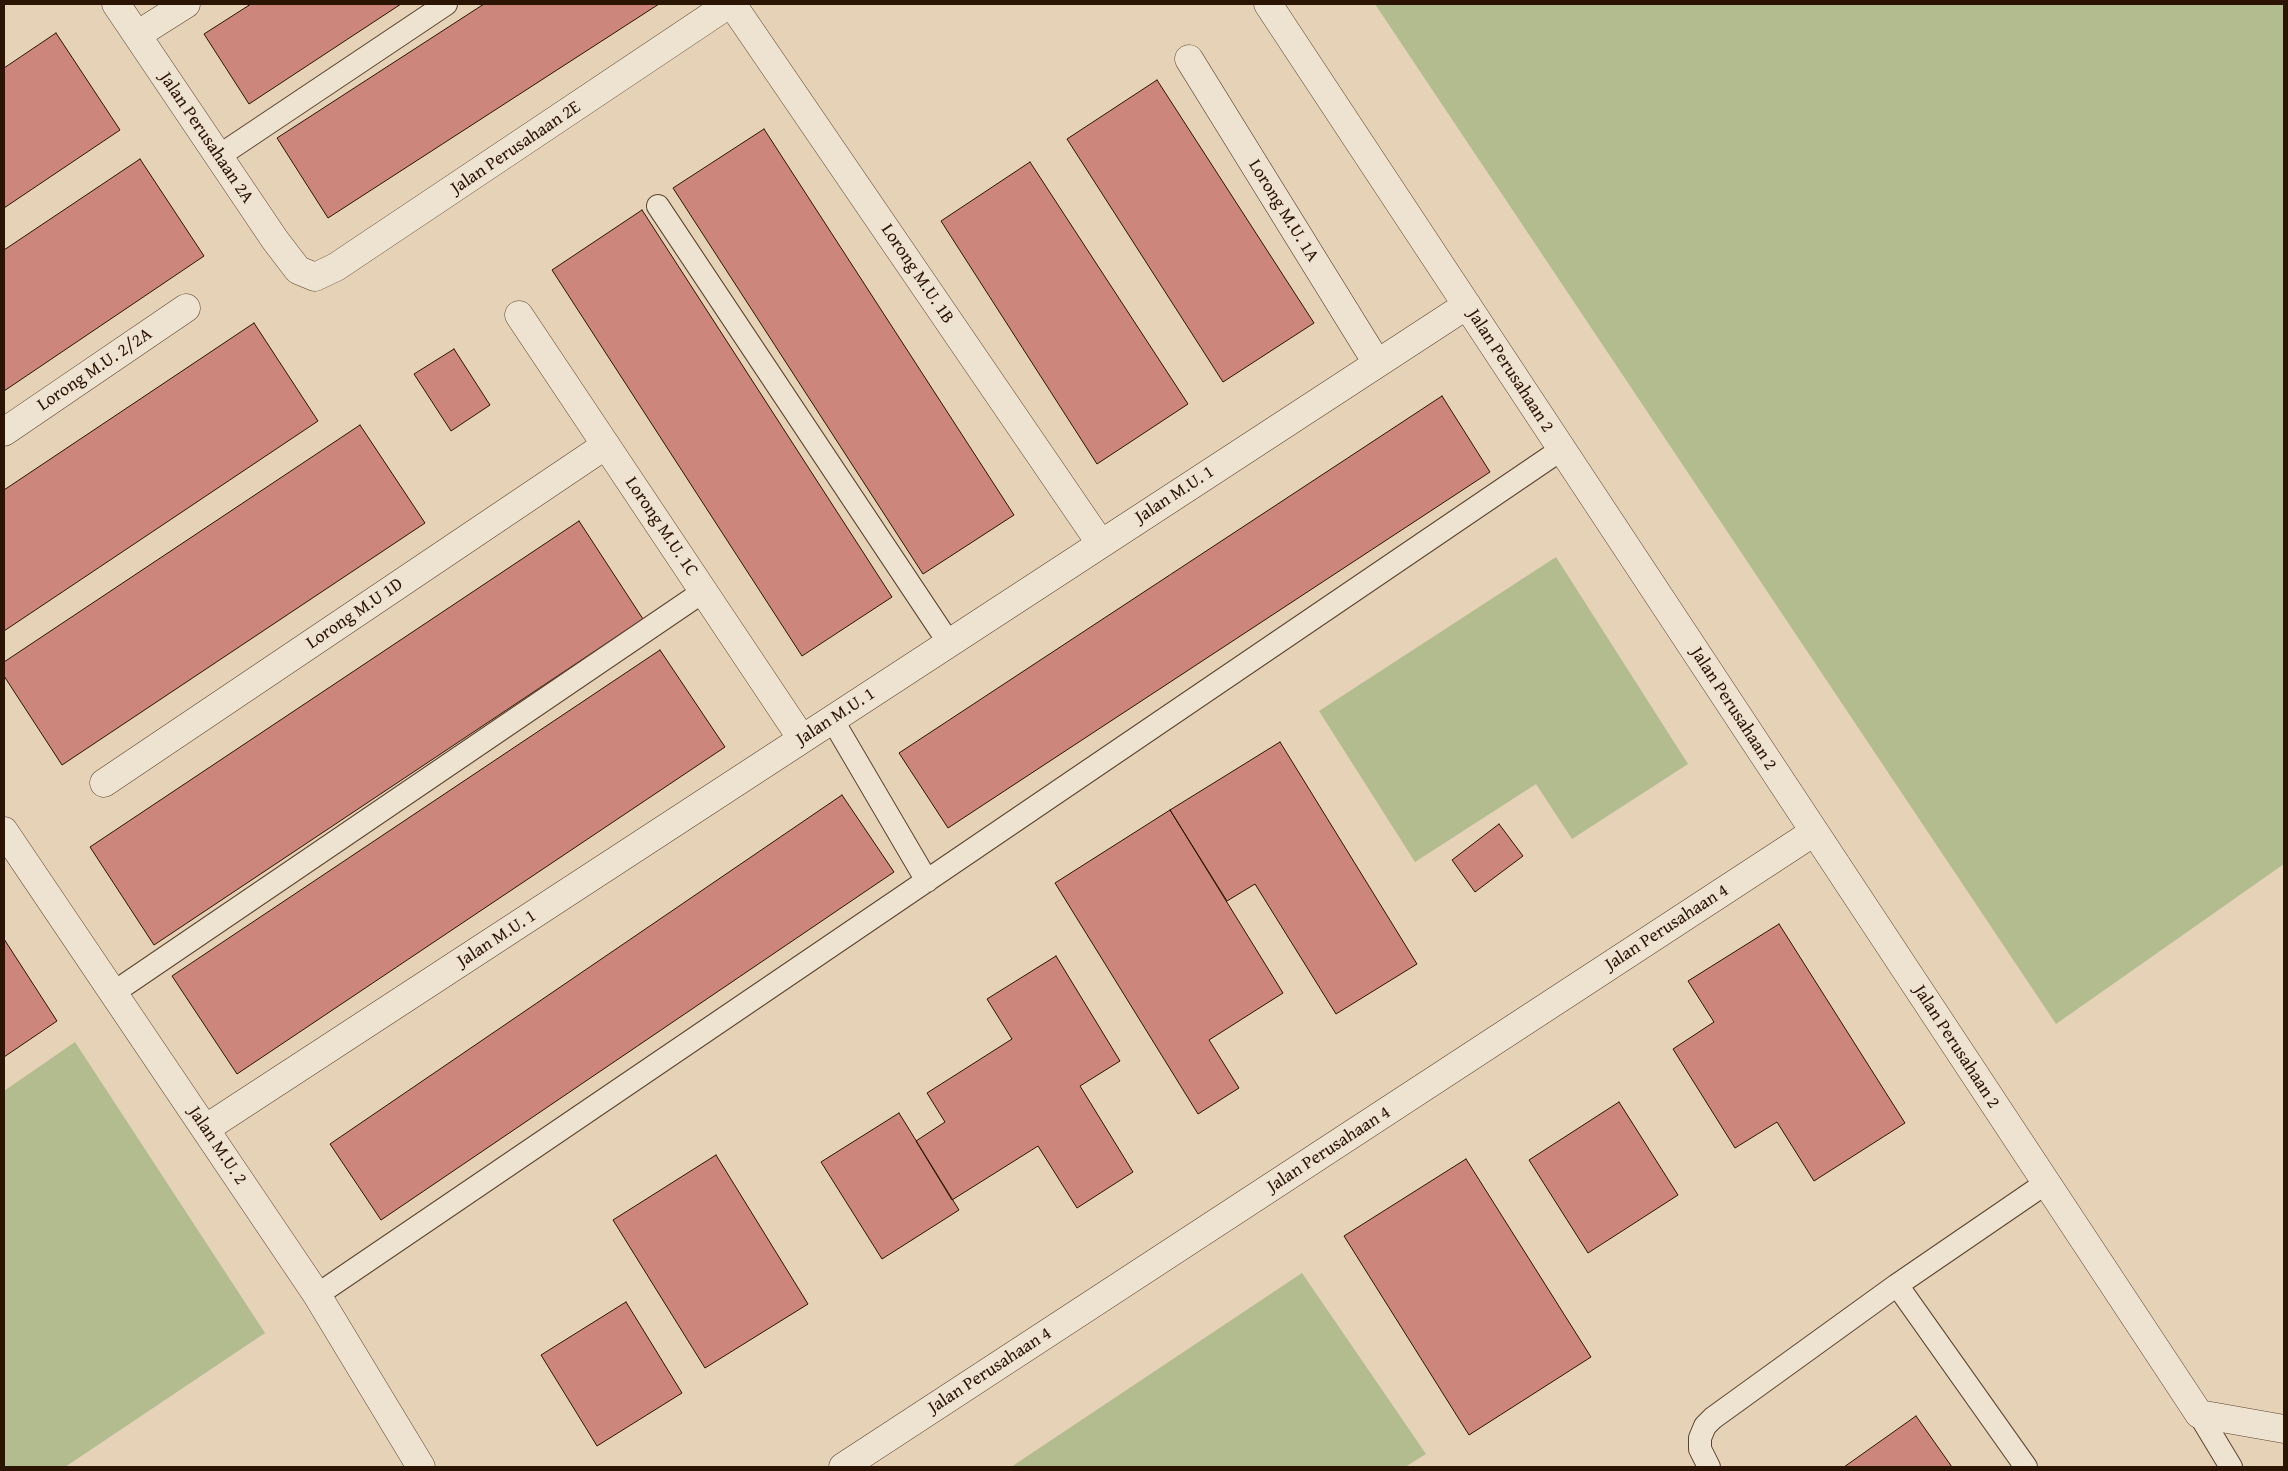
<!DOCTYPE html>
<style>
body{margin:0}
#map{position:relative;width:2288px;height:1471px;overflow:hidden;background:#e5d2b7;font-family:"Gentium Book Plus",serif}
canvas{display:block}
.frame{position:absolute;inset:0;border:5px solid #2b1402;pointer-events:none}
</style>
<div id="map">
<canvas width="2288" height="1471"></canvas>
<div class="frame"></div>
</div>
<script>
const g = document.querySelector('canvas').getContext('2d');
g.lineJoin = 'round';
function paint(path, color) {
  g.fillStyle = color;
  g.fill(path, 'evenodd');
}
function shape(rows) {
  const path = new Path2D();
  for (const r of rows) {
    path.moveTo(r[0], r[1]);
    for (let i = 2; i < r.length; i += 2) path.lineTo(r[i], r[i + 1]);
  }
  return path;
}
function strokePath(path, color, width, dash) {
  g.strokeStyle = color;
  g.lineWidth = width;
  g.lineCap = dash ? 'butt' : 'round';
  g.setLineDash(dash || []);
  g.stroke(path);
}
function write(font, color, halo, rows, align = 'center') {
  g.font = font + ' "Gentium Book Plus",serif';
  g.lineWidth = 4.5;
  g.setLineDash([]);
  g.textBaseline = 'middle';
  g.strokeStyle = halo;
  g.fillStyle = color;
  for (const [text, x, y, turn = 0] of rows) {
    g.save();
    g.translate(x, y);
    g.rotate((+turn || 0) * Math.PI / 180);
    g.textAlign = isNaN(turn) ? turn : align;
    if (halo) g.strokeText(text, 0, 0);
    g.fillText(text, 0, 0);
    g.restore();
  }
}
paint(shape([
 [1375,4,2284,4,2284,864,2056,1024],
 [1556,557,1688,764,1572,839,1536,784,1415,862,1319,711],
 [75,1042,265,1333,65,1467,4,1467,4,1091],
 [1302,1273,1426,1454,1405,1467,1011,1467]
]), '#b3bc8f');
const building = shape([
 [251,4,401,4,249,104,204,34,251,4],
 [484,4,659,4,328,218,277,138,484,4],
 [56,33,120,130,4,208,4,68,56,33],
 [1157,80,1314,323,1223,382,1067,139,1157,80],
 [764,129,1014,515,923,574,673,188,764,129],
 [140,159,204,256,4,391,4,250,140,159],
 [1030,162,1188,404,1097,464,941,221,1030,162],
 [642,210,892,597,802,656,552,270,642,210],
 [254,323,318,421,4,631,4,490,254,323],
 [454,349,490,405,451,431,414,374,454,349],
 [1442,396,1490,472,948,828,899,753,1442,396],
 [360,425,425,523,62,765,4,676,4,662,360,425],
 [579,521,643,619,154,945,90,847,579,521],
 [660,650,725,747,237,1074,172,976,660,650],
 [1280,742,1417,964,1336,1014,1255,884,1227,901,1170,810,1280,742],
 [842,795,894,872,381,1220,330,1144,842,795],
 [1170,810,1283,993,1209,1040,1239,1088,1198,1114,1055,883,1170,810],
 [1499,824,1523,856,1475,892,1452,860,1499,824],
 [1779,924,1905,1123,1814,1181,1777,1122,1735,1148,1673,1049,1714,1022,1688,981,1779,924],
 [4,939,57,1021,4,1057,4,939],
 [1056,956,1120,1061,1080,1086,1133,1172,1077,1208,1038,1146,952,1200,916,1141,945,1122,927,1093,1012,1039,987,999,1056,956],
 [1619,1102,1678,1195,1588,1253,1529,1160,1619,1102],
 [899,1113,959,1210,882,1259,821,1162,899,1113],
 [716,1155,808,1304,705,1368,613,1220,716,1155],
 [1466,1159,1591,1357,1469,1435,1344,1236,1466,1159],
 [626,1302,682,1393,597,1446,541,1355,626,1302],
 [1916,1416,1952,1467,1844,1467,1916,1416]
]);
paint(building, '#cd867c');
strokePath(building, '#2b1402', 1);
const lane = shape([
 [219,156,446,4],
 [658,206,949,643],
 [832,719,927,881],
 [113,993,704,591],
 [1897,1285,2026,1467],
 [317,1295,1562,449],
 [2199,1414,2231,1467],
 [1709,1467,1700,1449,1700,1438,1705,1426,1713,1418,1897,1285,2046,1183]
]);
const street = shape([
 [116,4,275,240,298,270,315,277,336,267,729,4],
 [732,4,1101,544],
 [1268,4,2199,1414,2284,1429],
 [137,35,186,4],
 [1189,59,1377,363],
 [519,315,802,739],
 [4,432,186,308],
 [104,783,606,445],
 [4,831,317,1295,421,1467],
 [205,1129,1467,305],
 [843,1467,1814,832]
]);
strokePath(lane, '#5a442f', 24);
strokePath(street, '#5a442f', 29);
strokePath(lane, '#eee2d0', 22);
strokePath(street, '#eee2d0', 28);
write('18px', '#2b1402', '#eee2d0', [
 ["Jalan Perusahaan 2A",206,138,56],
 ["Jalan Perusahaan 2E",516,148,-34],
 ["Lorong M.U. 1A",1283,211,58],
 ["Lorong M.U. 1B",917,274,56],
 ["Lorong M.U. 2/2A",95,370,-34],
 ["Jalan Perusahaan 2",1510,371,57],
 ["Jalan M.U. 1",1175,495,-33],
 ["Lorong M.U. 1C",661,527,56],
 ["Lorong M.U 1D",355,614,-34],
 ["Jalan Perusahaan 2",1733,709,57],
 ["Jalan M.U. 1",836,717,-33],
 ["Jalan Perusahaan 4",1667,928,-33],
 ["Jalan M.U. 1",497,939,-33],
 ["Jalan Perusahaan 2",1956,1047,57],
 ["Jalan M.U. 2",217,1146,56],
 ["Jalan Perusahaan 4",1329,1150,-33],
 ["Jalan Perusahaan 4",990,1371,-33]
]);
</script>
